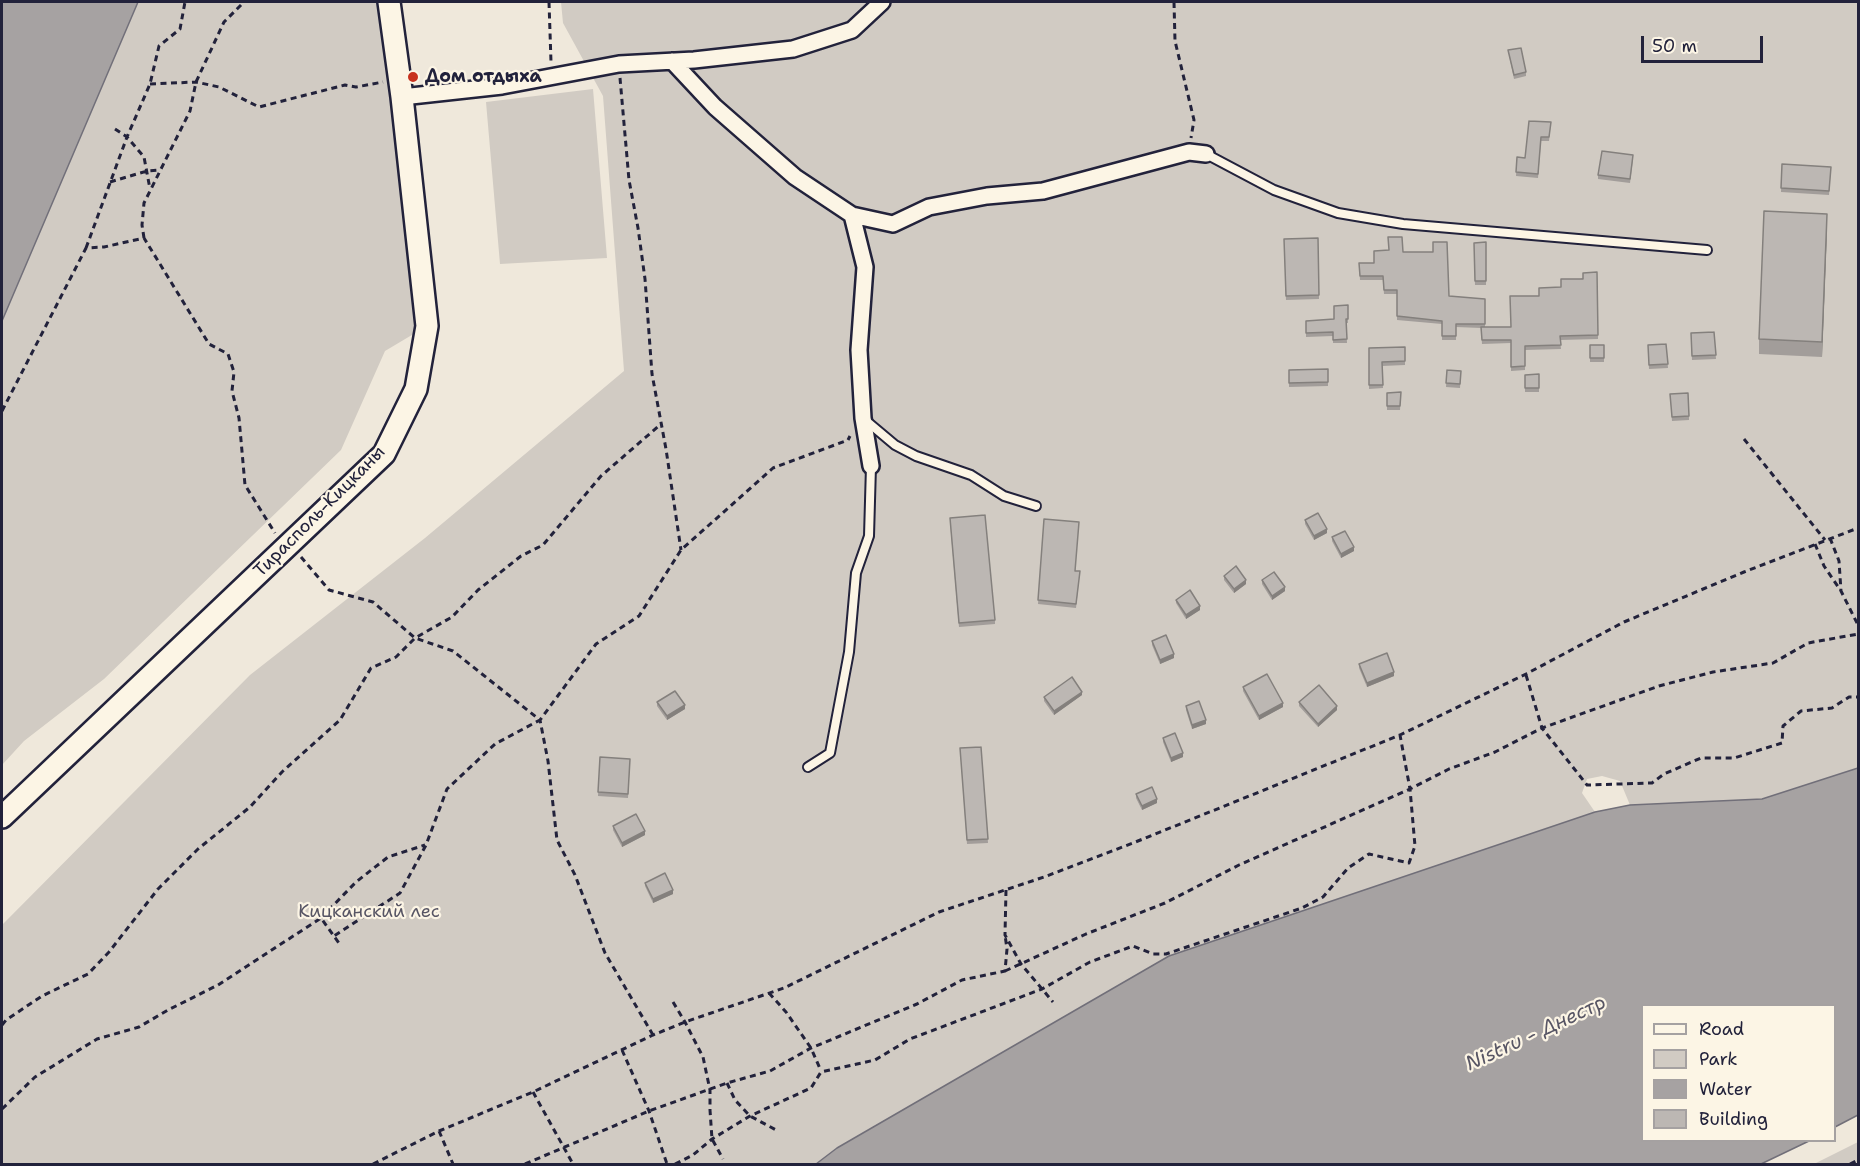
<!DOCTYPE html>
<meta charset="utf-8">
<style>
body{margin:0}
#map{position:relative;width:1860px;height:1166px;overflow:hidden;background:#efe8db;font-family:"Shantell Sans",sans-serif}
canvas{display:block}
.frame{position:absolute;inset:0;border:3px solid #22223b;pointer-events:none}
.legend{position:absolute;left:1641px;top:1004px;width:195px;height:138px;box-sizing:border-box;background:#fcf5e5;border:2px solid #a5a1a1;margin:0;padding:8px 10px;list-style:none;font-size:18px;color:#22223b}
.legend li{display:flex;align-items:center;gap:12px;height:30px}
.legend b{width:30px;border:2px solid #a5a1a1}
.scale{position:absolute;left:1641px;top:36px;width:122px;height:27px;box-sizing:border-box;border:3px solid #22223b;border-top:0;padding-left:8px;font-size:18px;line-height:21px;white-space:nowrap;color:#22223b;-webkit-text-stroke:4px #fcf5e5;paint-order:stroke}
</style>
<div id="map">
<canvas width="1860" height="1166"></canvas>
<div class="frame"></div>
<ul class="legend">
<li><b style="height:8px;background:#fcf5e5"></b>Road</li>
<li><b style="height:16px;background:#d1cbc3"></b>Park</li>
<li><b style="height:16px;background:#a6a2a2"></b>Water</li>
<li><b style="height:16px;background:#bcb7b3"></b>Building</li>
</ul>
<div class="scale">50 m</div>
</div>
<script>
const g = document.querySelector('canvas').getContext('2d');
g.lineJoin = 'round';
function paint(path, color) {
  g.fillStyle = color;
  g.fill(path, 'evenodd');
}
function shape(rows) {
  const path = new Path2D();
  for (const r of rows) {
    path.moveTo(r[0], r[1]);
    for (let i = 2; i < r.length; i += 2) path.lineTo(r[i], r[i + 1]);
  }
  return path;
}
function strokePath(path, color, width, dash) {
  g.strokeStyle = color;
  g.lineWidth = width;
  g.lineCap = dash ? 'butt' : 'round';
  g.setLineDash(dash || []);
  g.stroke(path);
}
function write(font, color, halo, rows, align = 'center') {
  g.font = font + ' "Shantell Sans",sans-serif';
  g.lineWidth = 4.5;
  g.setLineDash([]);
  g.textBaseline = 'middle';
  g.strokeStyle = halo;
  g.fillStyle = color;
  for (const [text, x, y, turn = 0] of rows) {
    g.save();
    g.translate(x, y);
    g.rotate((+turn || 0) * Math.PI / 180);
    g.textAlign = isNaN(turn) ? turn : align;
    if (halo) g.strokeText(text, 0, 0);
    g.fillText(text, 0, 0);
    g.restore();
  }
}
paint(shape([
 [138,2,389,2,427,326,385,351,341,450,104,679,24,741,2,765,2,321],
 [561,2,1858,2,1858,768,1763,799,1630,805,1620,781,1602,776,1587,779,1582,793,1595,812,1169,956,816,1164,2,1164,2,925,250,675,425,538,624,371,603,96,563,23],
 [593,89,607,258,500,264,486,102],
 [1858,1142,1858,1164,1814,1164]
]), '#d1cbc3');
const water = shape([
 [2,2,138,2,2,321,2,2],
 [1858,768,1858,1115,1835,1127,1834,1006,1642,1006,1642,1140,1809,1141,1761,1164,816,1164,837,1148,1169,956,1595,812,1630,805,1762,799,1858,768]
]);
paint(water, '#a6a2a2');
strokePath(water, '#716f79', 1.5);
const lane = shape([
 [1206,154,1274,190,1338,213,1403,224,1707,250],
 [864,419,895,445,916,456,971,475,1004,496,1036,506],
 [808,767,830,753,849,652,856,573,869,536,871,466]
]);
const street = shape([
 [672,61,715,107,795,177,852,215,893,224,929,207,987,196,1043,191,1189,152,1206,154],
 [402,97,502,86,619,64,694,60,793,49,852,30,882,2],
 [852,215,865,267,859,350,863,418,871,466]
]);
const secondary = shape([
 [2,817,384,454,416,389,427,326,402,97,389,2]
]);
strokePath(lane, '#22223b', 12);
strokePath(street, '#22223b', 20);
strokePath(secondary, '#22223b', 26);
strokePath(shape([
 [549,2,551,62],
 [1174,2,1175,41,1194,120,1191,138],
 [620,78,629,180,638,228,645,279,652,374,666,449,681,550],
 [150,84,196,82,219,87,259,107,345,85,356,87,383,82],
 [115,129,127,137,144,157,150,189],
 [110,182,147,171,160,170],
 [144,238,142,225,144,203,190,111,196,82,224,22,244,2],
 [86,248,127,137,150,84,159,46,180,29,185,2],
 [2,411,86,248,104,247,144,238,209,344,228,354,234,372,232,391,239,418,245,485,275,533],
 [1744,439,1825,540],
 [1830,538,1839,561,1841,591],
 [1815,544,1824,566,1841,591,1858,625],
 [301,557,329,590,373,602,415,638,453,651,540,720,495,744,447,789,426,845,400,893,334,936],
 [1526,675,1542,728,1587,785,1652,783,1664,774,1701,758,1734,758,1782,743,1783,726,1801,711,1832,708,1849,697,1858,697],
 [1006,890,1005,935,1021,964,1053,1002],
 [321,918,356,882,388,857,425,845],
 [1005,971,1086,934,1165,903,1239,865,1410,789,1449,769,1495,752,1542,728,1659,686,1713,672,1773,663,1808,643,1858,634],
 [769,993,786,1012,811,1048,821,1071],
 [673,1002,685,1022,703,1057,710,1090,710,1110,712,1139,723,1159],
 [2,1025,6,1020,42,996,88,974,109,952,158,889,198,849,250,807,282,772,340,720,371,668,396,657,415,638,452,617,478,590,521,556,543,545,601,476,661,424],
 [653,1035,605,953,575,875,557,840,548,761,540,720,596,644,639,616,681,550,773,468,848,440,850,436],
 [622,1050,649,1111,667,1164],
 [727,1083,735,1100,750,1116,778,1131],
 [533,1092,573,1164],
 [2,1109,35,1077,97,1039,139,1027,168,1010,218,985,321,918,341,946],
 [439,1131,453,1164],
 [373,1164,439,1131,533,1092,653,1035,685,1022,784,988,939,912,1044,877,1133,843,1400,735,1526,674,1624,622,1744,572,1858,528],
 [525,1164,649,1111,727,1083,770,1071,811,1048,917,1004,962,980,1005,971,1007,949,1005,935],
 [675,1164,693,1155,712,1139,750,1116,811,1088,821,1072,875,1060,910,1039,1042,989,1090,962,1133,946,1153,954,1166,954,1302,908,1323,897,1348,868,1369,854,1409,863,1415,846,1410,789,1400,735],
 [1850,1164,1858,1160]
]), '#22223b', 3, [6, 4.5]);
strokePath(lane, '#fcf5e5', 8);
strokePath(street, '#fcf5e5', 15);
strokePath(secondary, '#fcf5e5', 21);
paint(shape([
 [1508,50,1526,72,1526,76,1514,79],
 [1551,122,1549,141,1541,141,1538,178,1516,176,1517,157,1525,158],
 [1633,159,1630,183,1598,179,1598,175],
 [1782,164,1831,167,1829,195,1781,192],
 [1827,229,1822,357,1759,354,1759,339],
 [1318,238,1319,299,1286,300,1284,239],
 [1486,242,1486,285,1475,285,1474,243],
 [1403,252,1449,296,1485,299,1485,327,1511,327,1539,296,1597,272,1598,339,1560,340,1561,349,1525,350,1525,370,1511,371,1511,343,1482,344,1481,328,1456,327,1456,340,1442,340,1442,324,1397,320,1397,294,1384,294,1383,280,1360,280,1359,263,1374,263],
 [1348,305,1348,323,1346,323,1347,343,1333,343,1333,336,1306,337,1306,321,1334,319],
 [1714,332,1716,359,1692,360,1691,333],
 [1666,344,1668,368,1649,369,1648,345],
 [1590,345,1604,345,1604,362,1590,362],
 [1405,347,1405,365,1382,366,1383,388,1369,389,1369,348],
 [1328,369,1328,386,1289,387,1289,370],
 [1447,370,1461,371,1460,388,1446,387],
 [1539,374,1539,392,1525,392,1525,375],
 [1401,392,1400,410,1387,410,1387,393],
 [1670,394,1689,416,1689,420,1672,421],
 [1044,519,1075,571,1080,571,1076,608,1038,604],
 [1305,520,1327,533,1314,540,1305,524],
 [950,522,995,620,995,624,959,627],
 [1332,537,1354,551,1341,558,1332,541],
 [1224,576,1246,584,1234,593,1224,580],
 [1262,580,1285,591,1272,600,1262,584],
 [1176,600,1200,610,1186,619,1176,603],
 [1152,641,1174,658,1160,664,1152,645],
 [1359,664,1394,676,1367,687,1359,668],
 [1243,687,1283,707,1259,720,1243,691],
 [1082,695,1054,715,1044,701,1044,697],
 [657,702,685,709,667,720,657,706],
 [1299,702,1337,710,1318,727,1299,706],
 [1186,706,1206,724,1192,729,1186,710],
 [1163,738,1183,757,1171,762,1163,742],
 [981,747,988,843,967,844,960,748],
 [600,757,630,759,628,798,598,796],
 [1136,794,1157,803,1142,810,1136,798],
 [613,826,645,835,622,847,613,830],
 [645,883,673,894,653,903,645,886]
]), '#a29d9a');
paint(shape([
 [1827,214,1827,229,1822,357,1822,342],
 [1327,529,1327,533,1314,540,1314,536],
 [1354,547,1354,551,1341,558,1341,554],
 [1246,580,1246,584,1234,593,1234,589],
 [1285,587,1285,591,1272,600,1272,596],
 [1200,606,1200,610,1186,619,1186,615],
 [1174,654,1174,658,1160,664,1160,660],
 [1394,672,1394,676,1367,687,1367,683],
 [1082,692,1082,695,1054,715,1054,711],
 [1283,703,1283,707,1259,720,1259,716],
 [685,705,685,709,667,720,667,716],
 [1337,706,1337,710,1318,727,1318,724],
 [1206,720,1206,724,1192,729,1192,725],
 [1183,753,1183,757,1171,762,1171,758],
 [1157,799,1157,803,1142,810,1142,806],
 [645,831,645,835,622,847,622,843],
 [673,890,673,894,653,903,653,899]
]), '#84807d');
const building = shape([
 [1521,48,1526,72,1514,75,1508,50,1521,48],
 [1529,121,1551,122,1549,137,1541,137,1538,174,1516,172,1517,157,1525,158,1529,121],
 [1602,151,1633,155,1630,179,1598,175,1602,151],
 [1782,164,1831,167,1829,191,1781,188,1782,164],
 [1764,211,1827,214,1822,342,1759,339,1764,211],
 [1388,237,1402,237,1403,252,1433,252,1433,242,1447,242,1449,296,1485,299,1485,324,1456,324,1456,336,1442,336,1442,321,1397,316,1397,290,1384,290,1383,276,1360,276,1359,263,1374,263,1374,251,1389,250,1388,237],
 [1318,238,1319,295,1286,296,1284,239,1318,238],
 [1486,242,1486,281,1475,281,1474,243,1486,242],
 [1597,272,1598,335,1560,336,1561,345,1525,346,1525,366,1511,367,1511,340,1482,340,1481,327,1511,327,1510,296,1539,296,1539,288,1561,287,1561,279,1583,279,1583,273,1597,272],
 [1348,305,1348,319,1346,319,1347,339,1333,340,1333,332,1306,333,1306,321,1334,319,1334,306,1348,305],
 [1714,332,1716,355,1692,356,1691,333,1714,332],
 [1666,344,1668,364,1649,365,1648,345,1666,344],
 [1590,345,1604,345,1604,358,1590,358,1590,345],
 [1405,347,1405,361,1382,362,1383,385,1369,385,1369,348,1405,347],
 [1328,369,1328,382,1289,383,1289,370,1328,369],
 [1447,370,1461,371,1460,384,1446,383,1447,370],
 [1539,374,1539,388,1525,388,1525,375,1539,374],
 [1401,392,1400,406,1387,406,1387,393,1401,392],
 [1688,393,1689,416,1672,417,1670,394,1688,393],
 [1318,513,1327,529,1314,536,1305,520,1318,513],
 [985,515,995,620,959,623,950,518,985,515],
 [1044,519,1079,522,1075,571,1080,571,1076,604,1038,600,1044,519],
 [1345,531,1354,547,1341,554,1332,537,1345,531],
 [1236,566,1246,580,1234,589,1224,576,1236,566],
 [1274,572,1285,587,1272,596,1262,580,1274,572],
 [1190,590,1200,606,1186,615,1176,600,1190,590],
 [1166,635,1174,654,1160,660,1152,641,1166,635],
 [1387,653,1394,672,1367,683,1359,664,1387,653],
 [1267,674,1283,703,1259,716,1243,687,1267,674],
 [1072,677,1082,692,1054,711,1044,697,1072,677],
 [1319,685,1337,706,1318,724,1299,702,1319,685],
 [675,691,685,705,667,716,657,702,675,691],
 [1199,701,1206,720,1192,725,1186,706,1199,701],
 [1175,733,1183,753,1171,758,1163,738,1175,733],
 [981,747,988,839,967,840,960,748,981,747],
 [600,757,630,759,628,794,598,792,600,757],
 [1152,787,1157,799,1142,806,1136,794,1152,787],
 [636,814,645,831,622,843,613,826,636,814],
 [665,873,673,890,653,899,645,883,665,873]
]);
paint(building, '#bcb7b3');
strokePath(building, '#84807d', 1.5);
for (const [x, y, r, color] of [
 [413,77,6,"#c8321e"]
]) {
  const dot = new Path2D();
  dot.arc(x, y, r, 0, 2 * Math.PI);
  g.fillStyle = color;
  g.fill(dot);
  strokePath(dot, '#fcf5e5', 2);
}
write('bold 18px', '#22223b', '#fcf5e5', [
 ["Дом отдыха",425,77]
], 'left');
write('18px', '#22223b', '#fcf5e5', [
 ["Тирасполь-Кицканы",320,512,-45]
]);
write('18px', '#575564', '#fcf5e5', [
 ["Кицканский лес",369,912]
]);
write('italic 20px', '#575564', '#fcf5e5', [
 ["Nistru - Днестр",1536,1034,-25]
]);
</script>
